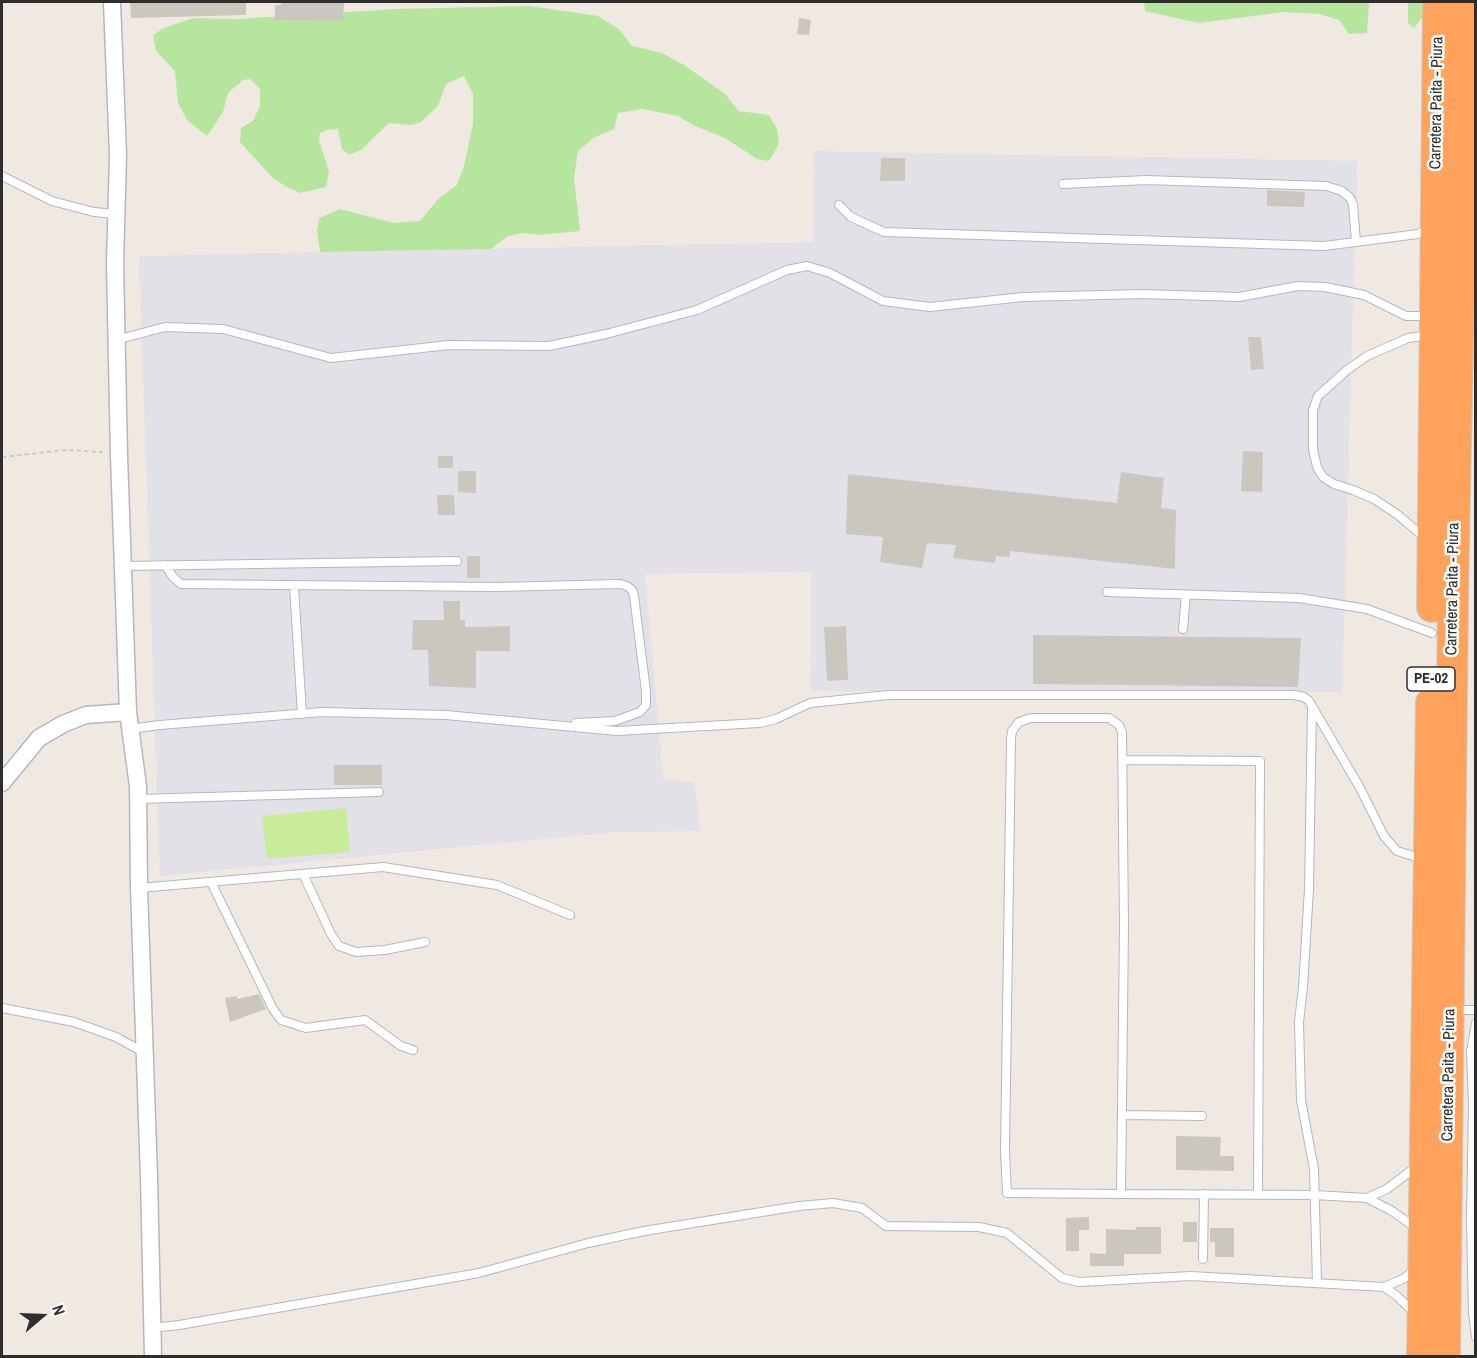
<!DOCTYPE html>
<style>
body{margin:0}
#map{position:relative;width:1477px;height:1358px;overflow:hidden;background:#efe9e1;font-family:"Archivo Narrow",sans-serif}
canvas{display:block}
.frame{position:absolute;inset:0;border:3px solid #2e2e2e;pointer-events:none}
.north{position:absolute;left:12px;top:1286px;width:60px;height:60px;-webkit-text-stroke:4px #fff;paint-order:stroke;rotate:71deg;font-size:16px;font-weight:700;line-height:24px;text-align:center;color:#2e2e2e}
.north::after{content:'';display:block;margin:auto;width:21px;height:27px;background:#2e2e2e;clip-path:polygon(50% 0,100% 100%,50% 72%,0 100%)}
</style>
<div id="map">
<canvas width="1477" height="1358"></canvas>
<div class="frame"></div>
<div class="north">N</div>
</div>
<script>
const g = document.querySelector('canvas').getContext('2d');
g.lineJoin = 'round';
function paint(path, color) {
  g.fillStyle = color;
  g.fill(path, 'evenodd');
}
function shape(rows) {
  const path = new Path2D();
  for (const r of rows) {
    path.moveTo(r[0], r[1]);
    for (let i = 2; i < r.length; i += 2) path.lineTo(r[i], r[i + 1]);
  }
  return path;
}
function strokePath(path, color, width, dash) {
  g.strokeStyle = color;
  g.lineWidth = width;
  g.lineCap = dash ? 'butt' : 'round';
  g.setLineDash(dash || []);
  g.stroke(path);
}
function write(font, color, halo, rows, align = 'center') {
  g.font = font + ' "Archivo Narrow",sans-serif';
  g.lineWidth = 5;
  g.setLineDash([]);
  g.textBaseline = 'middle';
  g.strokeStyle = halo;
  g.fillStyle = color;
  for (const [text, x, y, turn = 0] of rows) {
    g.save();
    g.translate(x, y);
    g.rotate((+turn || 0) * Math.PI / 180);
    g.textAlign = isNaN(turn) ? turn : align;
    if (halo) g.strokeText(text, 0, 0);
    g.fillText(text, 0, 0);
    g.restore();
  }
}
paint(shape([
 [814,151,1357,161,1342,692,810,691,811,572,645,574,663,779,694,782,700,831,615,832,160,876,139,256,813,242]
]), '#e3e1e8');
paint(shape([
 [1144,2,1369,2,1367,33,1349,34,1339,20,1320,14,1284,12,1199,23,1145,11],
 [1408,2,1428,2,1427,11,1414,28,1408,23],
 [530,6,598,16,619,29,632,46,662,53,684,65,725,94,739,111,769,115,777,129,779,143,769,161,757,159,725,138,693,125,678,116,642,109,618,113,614,129,593,138,578,151,574,178,580,231,540,235,522,233,508,236,491,249,320,252,317,231,319,218,340,209,393,223,420,221,439,198,457,185,464,166,473,124,473,94,464,76,446,84,438,106,421,122,411,125,389,123,361,150,349,155,342,149,338,129,327,130,320,133,319,140,329,172,326,187,300,193,285,186,273,178,240,142,241,128,253,121,260,106,260,89,250,79,243,80,228,93,223,112,207,136,187,120,178,103,175,71,156,51,153,35,164,28,193,18,237,19,396,9]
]), '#b6e59e');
paint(shape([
 [346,808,350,852,267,859,262,816]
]), '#c9ec9a');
paint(shape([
 [130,2,246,2,246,15,131,18],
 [281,2,344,2,343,21,275,20,275,5,281,5],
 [799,18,811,20,809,35,797,34],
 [881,158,905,158,905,181,880,181],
 [1267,190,1305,192,1304,207,1267,206],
 [1248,337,1261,337,1264,369,1251,370],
 [1243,451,1263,452,1262,492,1241,491],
 [438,456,453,456,453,468,438,468],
 [458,471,476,471,476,493,458,492],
 [1121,472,1164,478,1161,508,1176,510,1175,569,1010,551,1010,557,996,556,995,563,953,558,956,545,927,543,922,568,880,562,883,537,846,534,848,474,1117,503],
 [437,495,454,495,455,515,438,515],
 [467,556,480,556,480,578,467,578],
 [443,601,460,601,460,620,465,620,465,627,510,626,510,651,476,651,476,688,429,686,428,650,412,650,413,620,444,620],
 [846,626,848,680,827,681,824,627],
 [1033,635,1301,638,1298,687,1033,684],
 [334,765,382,765,382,785,334,785],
 [259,994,266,1009,230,1022,225,998,237,996,237,999],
 [1176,1136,1221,1137,1220,1156,1234,1156,1234,1171,1176,1170],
 [1089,1217,1089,1230,1079,1230,1079,1251,1066,1251,1066,1218],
 [1183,1222,1197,1222,1197,1242,1183,1242],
 [1136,1227,1161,1227,1161,1254,1124,1254,1124,1266,1090,1266,1090,1253,1106,1254,1106,1229,1136,1230],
 [1210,1228,1234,1228,1234,1257,1215,1257,1215,1242,1210,1242]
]), '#cbc7bf');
const lane = shape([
 [2,176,52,201,94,212,115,214],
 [1063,184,1146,180,1326,186,1342,191,1350,198,1353,204,1356,242],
 [839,205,851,217,884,232,1324,246,1418,234,1429,229],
 [116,340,165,327,223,329,331,358,449,345,549,346,606,334,697,310,787,270,807,266,830,273,883,301,930,307,1023,297,1142,294,1239,297,1298,286,1325,287,1364,295,1406,316,1429,316],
 [1425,538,1398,515,1374,499,1353,490,1334,484,1323,477,1317,467,1313,449,1313,410,1318,396,1347,370,1367,356,1408,338,1431,335],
 [165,565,173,577,181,584,497,587,620,584,627,586,632,590,634,596,646,691,646,705,640,712,615,721,576,723],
 [123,566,457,561],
 [294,586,302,714],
 [1107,592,1299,598,1367,609,1432,633],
 [1183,629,1186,595],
 [1312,706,1309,889,1303,987,1299,1022,1301,1100,1314,1169,1317,1282],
 [129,729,160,725,322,712,446,715,617,731,760,723,776,719,810,703,888,695,1294,695,1304,697,1309,701,1360,788,1384,836,1397,851,1423,859],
 [1124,760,1260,761,1258,1195],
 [138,799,379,792],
 [303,874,331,934,339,946,356,952,385,950,425,942],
 [211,882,273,1009,281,1020,306,1028,365,1020,401,1046,413,1050],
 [139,888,383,867,497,885,570,915],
 [2,1008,74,1022,116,1037,145,1053],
 [1453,1010,1476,1010],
 [1476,1023,1471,1052,1473,1105,1471,1219,1473,1313,1476,1337],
 [1122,1115,1202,1116],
 [1121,1194,1124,925,1122,732,1119,725,1109,718,1031,718,1019,722,1012,731,1011,739,1005,1151,1007,1193,1121,1194,1315,1195,1367,1198,1392,1211,1416,1228],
 [1367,1198,1387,1189,1417,1166],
 [1203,1259,1204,1194],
 [1384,1287,1397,1296,1415,1314],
 [152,1328,179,1325,479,1273,588,1243,644,1231,799,1206,833,1203,862,1208,886,1226,979,1227,1007,1233,1062,1278,1079,1282,1191,1276,1384,1287,1403,1279,1415,1270]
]);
const street = shape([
 [112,2,118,155,115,263,119,456,128,712,138,786,139,888,149,1177,153,1356],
 [2,783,39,738,63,724,86,715,128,712]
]);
const highway = shape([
 [1432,607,1438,2],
 [1422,1356,1431,703],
 [1445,1356,1453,597,1462,137,1463,2]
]);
strokePath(lane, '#b4b7c1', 10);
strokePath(street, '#b4b7c1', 19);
strokePath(highway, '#c9c9c9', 32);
strokePath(shape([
 [2,457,66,450,103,452]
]), '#c9c9c9', 2, [4.5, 3]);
strokePath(lane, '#fff', 8);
strokePath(street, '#fff', 16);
strokePath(highway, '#ffa35c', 30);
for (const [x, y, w] of [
 [1431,679,48]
]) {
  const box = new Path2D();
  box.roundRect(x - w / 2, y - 12, w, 24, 4.5);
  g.fillStyle = '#fff';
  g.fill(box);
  strokePath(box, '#2e2e2e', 1.5);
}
write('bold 15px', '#2e2e2e', null, [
 ["PE-02",1431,679]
]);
write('16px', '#2e2e2e', '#fff', [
 ["Carretera Paita - Piura",1437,103,-89],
 ["Carretera Paita - Piura",1453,589,-89],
 ["Carretera Paita - Piura",1449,1075,-89]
]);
</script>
